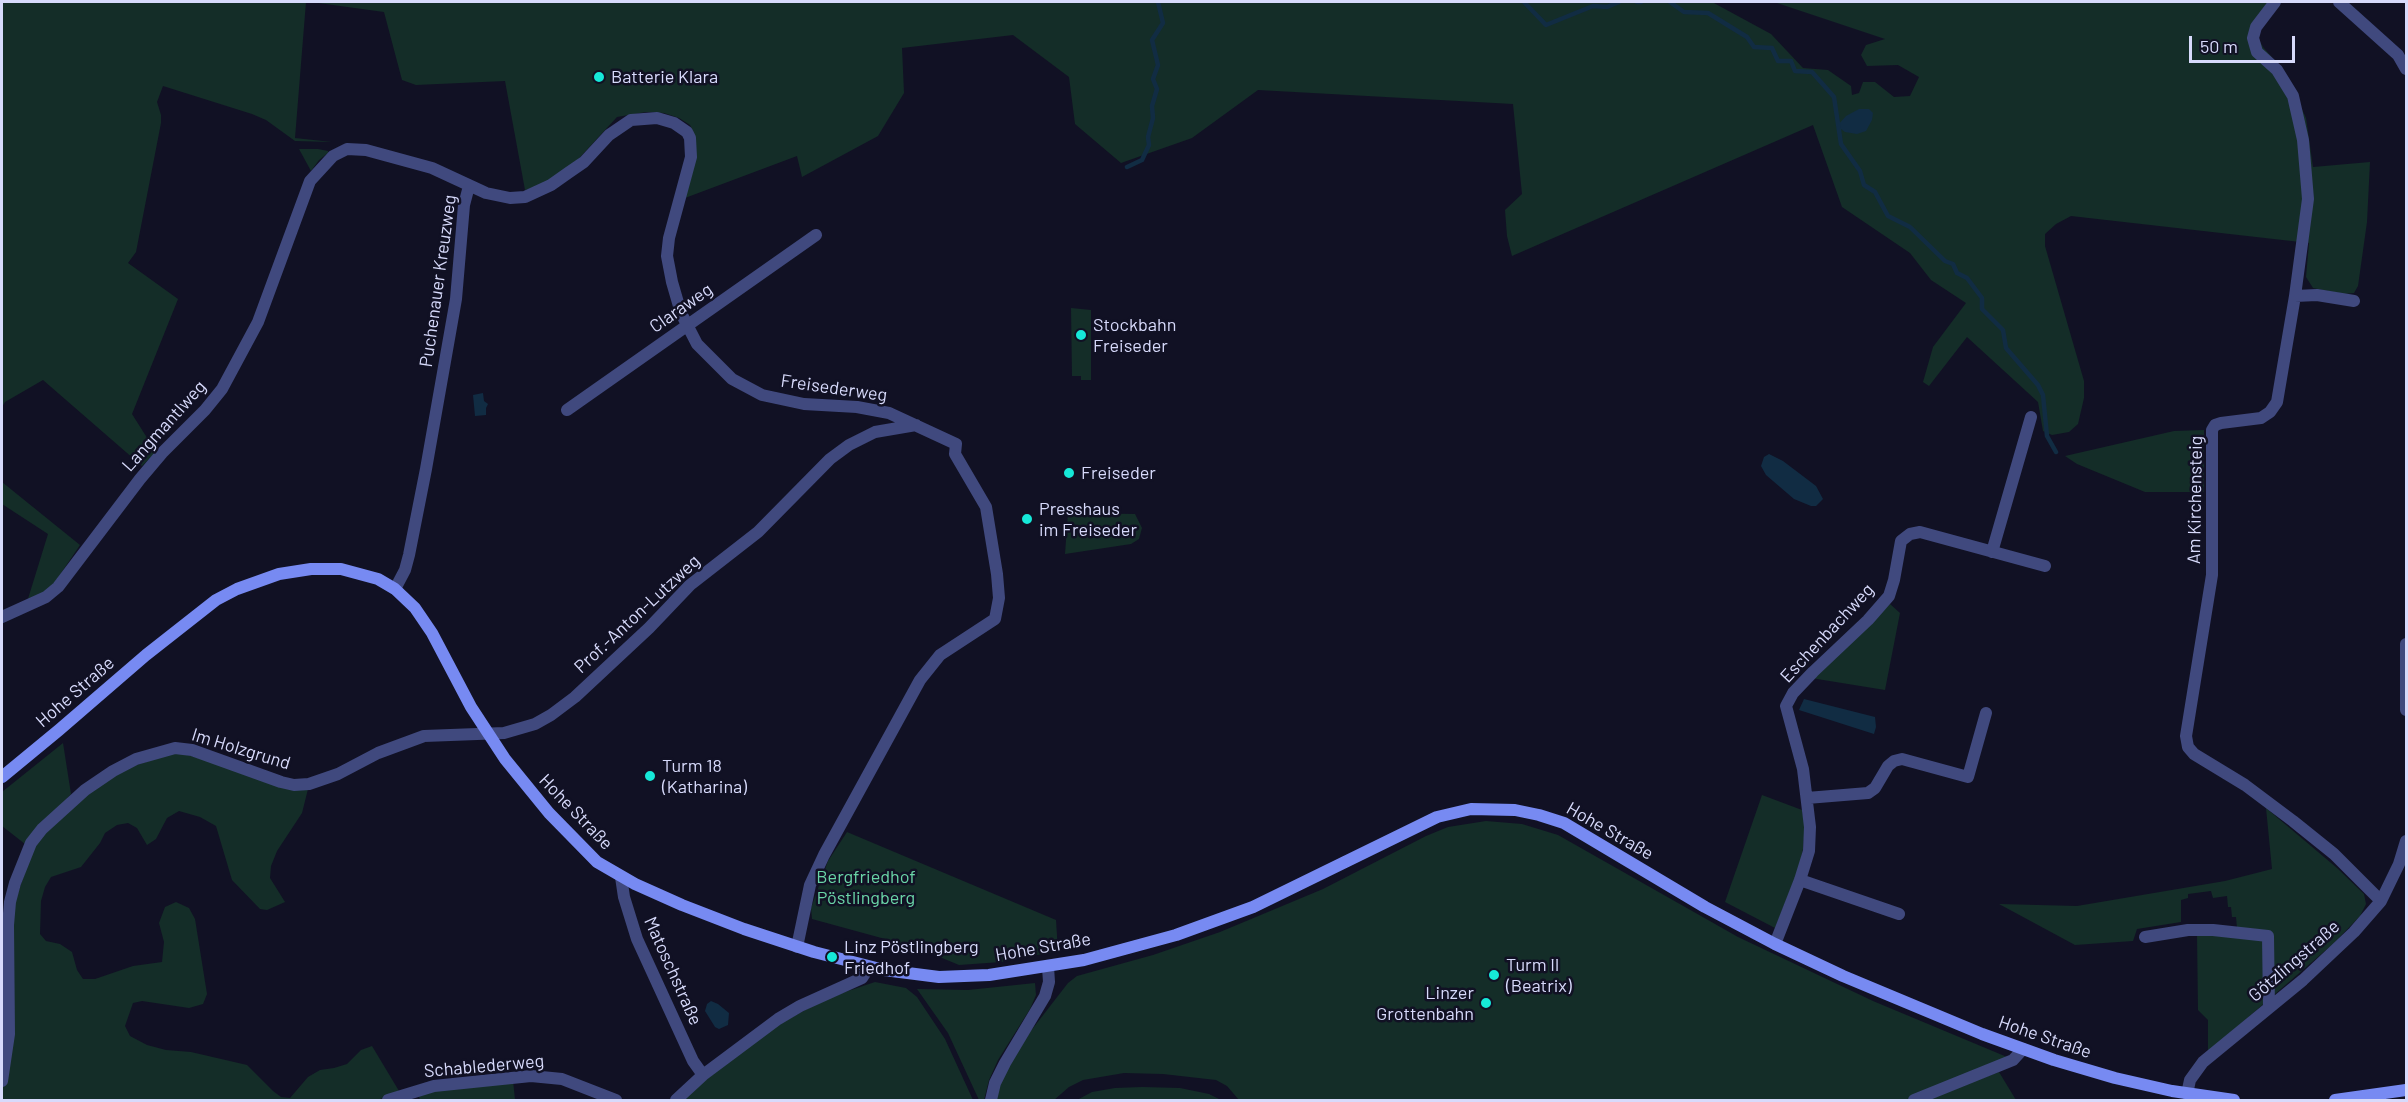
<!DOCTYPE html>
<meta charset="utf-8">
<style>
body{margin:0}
#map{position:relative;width:2408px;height:1102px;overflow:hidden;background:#111124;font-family:Barlow,sans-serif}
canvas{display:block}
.frame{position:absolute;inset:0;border:3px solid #d7dafb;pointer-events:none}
.scale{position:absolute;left:2189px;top:36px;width:106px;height:27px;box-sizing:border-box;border:3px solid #d7dafb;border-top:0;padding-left:8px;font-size:18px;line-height:21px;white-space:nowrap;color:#d7dafb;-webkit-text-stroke:4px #111124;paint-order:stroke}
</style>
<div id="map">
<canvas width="2408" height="1102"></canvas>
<div class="frame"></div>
<div class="scale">50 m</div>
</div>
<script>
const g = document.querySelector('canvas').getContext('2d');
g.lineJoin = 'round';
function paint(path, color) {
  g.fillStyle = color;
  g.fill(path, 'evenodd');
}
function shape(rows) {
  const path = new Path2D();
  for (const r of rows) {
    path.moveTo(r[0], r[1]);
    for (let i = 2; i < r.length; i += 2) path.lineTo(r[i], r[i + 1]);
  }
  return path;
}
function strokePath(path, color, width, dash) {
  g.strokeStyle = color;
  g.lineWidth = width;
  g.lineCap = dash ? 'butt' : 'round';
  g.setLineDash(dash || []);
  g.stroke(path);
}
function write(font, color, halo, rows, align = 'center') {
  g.font = font + ' Barlow,sans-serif';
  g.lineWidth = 5;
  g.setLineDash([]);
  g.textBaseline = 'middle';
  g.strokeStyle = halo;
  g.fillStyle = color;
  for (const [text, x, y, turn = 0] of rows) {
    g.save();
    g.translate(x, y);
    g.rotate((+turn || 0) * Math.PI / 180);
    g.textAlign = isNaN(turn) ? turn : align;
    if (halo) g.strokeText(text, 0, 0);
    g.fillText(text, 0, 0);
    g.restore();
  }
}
paint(shape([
 [2,2,306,2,295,138,332,142,295,141,266,120,252,114,163,86,157,102,161,115,161,123,136,252,128,263,178,299,132,414,156,452,142,466,43,380,5,402,2,407],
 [311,2,1712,2,1771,34,1803,68,1828,70,1851,86,1852,95,1859,93,1863,82,1875,82,1894,97,1910,96,1919,77,1898,65,1867,66,1861,55,1866,45,1885,39,1774,2,2279,2,2260,28,2258,38,2263,47,2285,72,2306,118,2313,167,2370,162,2367,222,2358,286,2354,293,2344,294,2313,288,2306,277,2309,243,2071,216,2056,224,2045,234,2045,246,2084,381,2084,398,2078,424,2069,432,2052,435,2043,431,2038,402,1967,337,1929,386,1923,382,1933,347,1966,303,1931,280,1910,253,1842,207,1813,125,1512,256,1507,236,1505,210,1522,194,1513,104,1258,90,1192,138,1121,163,1075,124,1069,77,1013,35,902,48,904,93,878,136,802,177,797,156,685,198,693,131,690,125,679,118,664,113,646,112,617,117,571,167,540,186,525,190,505,81,416,85,402,80,384,12],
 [299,149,318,149,328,151,328,153,319,160,311,171],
 [1071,308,1091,310,1091,380,1081,380,1081,376,1072,376],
 [2204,430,2204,492,2145,492,2077,464,2065,456,2174,431],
 [2,482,80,545,49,591,27,602,48,534,2,504],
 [1068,513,1135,514,1142,528,1139,539,1131,544,1065,554],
 [1890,604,1900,613,1885,690,1811,678],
 [63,743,71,794,25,844,2,826,2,792],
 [177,752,308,789,302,813,277,851,271,866,270,878,285,902,267,910,260,909,232,880,216,826,200,817,179,811,167,818,156,839,147,845,137,828,128,823,117,825,105,833,100,843,81,867,51,877,45,887,41,901,40,934,46,941,60,944,72,952,77,970,83,979,95,979,133,966,162,962,164,942,159,923,165,907,176,902,189,908,195,919,207,994,203,1004,189,1008,142,1001,133,1003,125,1026,130,1036,147,1045,166,1050,191,1052,247,1065,273,1091,281,1097,290,1098,308,1077,320,1070,334,1068,347,1064,361,1050,372,1046,399,1091,378,1100,2,1100,2,1090,9,1060,13,908,34,845,76,801,124,769],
 [1762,795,1802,810,1805,827,1803,849,1799,868,1775,928,1725,902],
 [2266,808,2337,868,2364,894,2366,904,2360,916,2334,943,2208,1052,2208,1020,2198,1010,2197,935,2237,928,2236,917,2232,917,2231,907,2228,907,2227,896,2213,898,2211,891,2188,894,2188,898,2181,900,2181,922,2137,929,2133,941,2075,945,1999,904,2077,906,2225,881,2272,869],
 [1486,821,1522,824,1558,835,1738,937,1873,1001,2007,1057,1905,1100,1239,1100,1227,1086,1216,1080,1163,1074,1124,1073,1083,1080,1069,1087,1054,1100,996,1100,996,1094,1007,1069,1030,1032,1068,983,1077,976,1153,955,1220,932,1323,889,1426,836,1448,827],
 [847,832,1056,920,1058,951,1001,962,959,965,918,948,812,919,811,908,828,861],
 [875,982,906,988,917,997,945,1039,973,1100,681,1100,765,1032,827,998],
 [1035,983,1036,995,1030,1009,998,1060,989,1080,984,1100,979,1100,948,1033,917,989,968,990],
 [1999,1072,2016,1100,1924,1100],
 [513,1080,515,1100,420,1100,418,1093],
 [1142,1087,1180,1088,1209,1094,1221,1100,1077,1100,1092,1092,1115,1088]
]), '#142d28');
paint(shape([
 [1859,109,1869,109,1873,113,1872,120,1866,131,1857,134,1845,132,1837,126,1846,116],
 [483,393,484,401,488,404,486,408,486,415,475,416,473,395],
 [1769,454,1783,461,1816,486,1823,499,1816,506,1811,506,1794,499,1766,475,1761,466,1764,457],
 [1804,699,1875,717,1876,727,1874,734,1799,710],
 [711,1001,718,1004,729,1013,728,1025,719,1029,715,1027,705,1011,707,1004]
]), '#112c43');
strokePath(shape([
 [1524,2,1546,25,1593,6,1607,7,1619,2],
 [1637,2,1641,2],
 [1670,2,1684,12,1708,13,1747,37,1754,47,1772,48,1778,61,1791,61,1795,71,1812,72,1834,97,1841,144,1860,171,1864,185,1875,192,1888,216,1910,227,1945,261,1953,264,1957,273,1967,278,1982,298,1982,309,2003,330,2006,348,2038,385,2043,395,2047,436,2056,452],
 [1127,167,1142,160,1149,145,1148,137,1153,118,1152,106,1157,89,1153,79,1158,65,1152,40,1163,23,1158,2]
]), '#112c43', 4.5);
strokePath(shape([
 [2275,2,2256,27,2253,38,2257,52,2277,70,2293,96,2303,140,2308,199,2295,296,2277,402,2270,412,2261,418,2221,423,2215,425,2212,430,2212,575,2186,736,2188,747,2194,754,2245,785,2293,821,2334,854,2381,901],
 [2339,2,2398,55,2406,69],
 [2295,296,2317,295,2354,301],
 [567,410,816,235],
 [1992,552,2031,417],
 [395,589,405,570,409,555,426,469,456,299,464,205,469,186],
 [2,617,46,597,58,587,140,479,162,453,205,410,222,389,258,322,310,181,333,156,347,149,366,150,432,168,486,193,510,198,525,197,551,185,568,173,584,162,609,135,631,120,657,118,674,123,687,132,690,138,691,157,669,238,667,256,672,282,681,313,697,344,732,379,762,395,804,404,857,407,889,413,956,444,955,454,986,507,997,574,999,598,995,619,940,655,920,680,824,855,810,885,797,947],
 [2406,644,2406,710],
 [1807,798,1868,793,1875,788,1888,766,1894,761,1902,759,1968,777,1986,713],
 [621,877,624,897,637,939,693,1061,703,1075],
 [1800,880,1899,914],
 [2145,937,2188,930,2213,930,2268,936,2269,1008],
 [1775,944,1800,880,1809,851,1810,827,1803,769,1786,706,1793,693,1813,672,1868,620,1889,596,1894,580,1901,541,1910,534,1920,532,2045,566],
 [2,1081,9,1034,8,925,10,902,15,883,31,843,42,829,85,790,113,771,136,759,175,748,192,750,281,782,294,785,309,784,338,774,378,753,424,736,504,733,535,724,551,715,575,697,649,628,690,585,758,532,830,459,849,445,875,432,916,425],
 [2187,1094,2190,1080,2203,1062,2303,980,2354,932,2381,901,2399,864,2406,841],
 [388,1100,434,1086,531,1076,562,1079,616,1100],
 [676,1100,703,1075,778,1019,800,1006,862,978,869,967],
 [991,1100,995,1083,1005,1063,1045,996,1049,982,1048,967],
 [1914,1100,2013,1060,2023,1049]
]), '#40497e', 12);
strokePath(shape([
 [2,777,59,730,146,655,216,600,237,589,279,574,311,569,341,569,378,579,395,589,415,608,432,633,471,707,505,759,549,813,597,862,635,884,682,905,744,929,814,952,884,970,939,977,989,975,1084,960,1176,935,1253,907,1437,817,1471,809,1515,810,1539,815,1564,823,1705,907,1775,944,1843,976,1982,1034,2054,1060,2115,1078,2172,1091,2234,1100],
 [2335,1100,2406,1090]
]), '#778af2', 12);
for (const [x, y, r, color] of [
 [599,77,6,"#16e8d8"],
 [1081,335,6,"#16e8d8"],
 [1069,473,6,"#16e8d8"],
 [1027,519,6,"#16e8d8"],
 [650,776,6,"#16e8d8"],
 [832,957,6,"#16e8d8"],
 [1494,975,6,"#16e8d8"],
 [1486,1003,6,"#16e8d8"]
]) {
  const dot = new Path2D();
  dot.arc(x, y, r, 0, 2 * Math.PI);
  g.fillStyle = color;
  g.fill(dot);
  strokePath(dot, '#111124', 2);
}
write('18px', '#d7dafb', '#111124', [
 ["Batterie Klara",611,77],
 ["Stockbahn",1093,325],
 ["Freiseder",1093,346],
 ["Freiseder",1081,473],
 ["Presshaus",1039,509],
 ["im Freiseder",1039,530],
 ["Turm 18",662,766],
 ["(Katharina)",662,787],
 ["Linz Pöstlingberg",844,947],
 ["Friedhof",844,968],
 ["Turm II",1506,965],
 ["(Beatrix)",1506,986],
 ["Linzer",1474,993,"right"],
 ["Grottenbahn",1474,1014,"right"]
], 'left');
write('18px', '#d7dafb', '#111124', [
 ["Puchenauer Kreuzweg",438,281,-82],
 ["Claraweg",681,308,-35],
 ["Freisederweg",834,388,8],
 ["Langmantlweg",164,426,-48],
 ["Am Kirchensteig",2195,500,-89],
 ["Prof.-Anton-Lutzweg",637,614,-43],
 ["Eschenbachweg",1827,633,-47],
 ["Hohe Straße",75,692,-41],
 ["Im Holzgrund",241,749,17],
 ["Hohe Straße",576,812,46],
 ["Hohe Straße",1610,831,30],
 ["Hohe Straße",1043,947,-10],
 ["Götzlingstraße",2294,961,-41],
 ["Matoschstraße",673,971,66],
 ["Hohe Straße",2045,1037,19],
 ["Schablederweg",484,1066,-5]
]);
write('18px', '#6ad5a7', '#111124', [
 ["Bergfriedhof",866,877],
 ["Pöstlingberg",866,898]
]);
</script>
